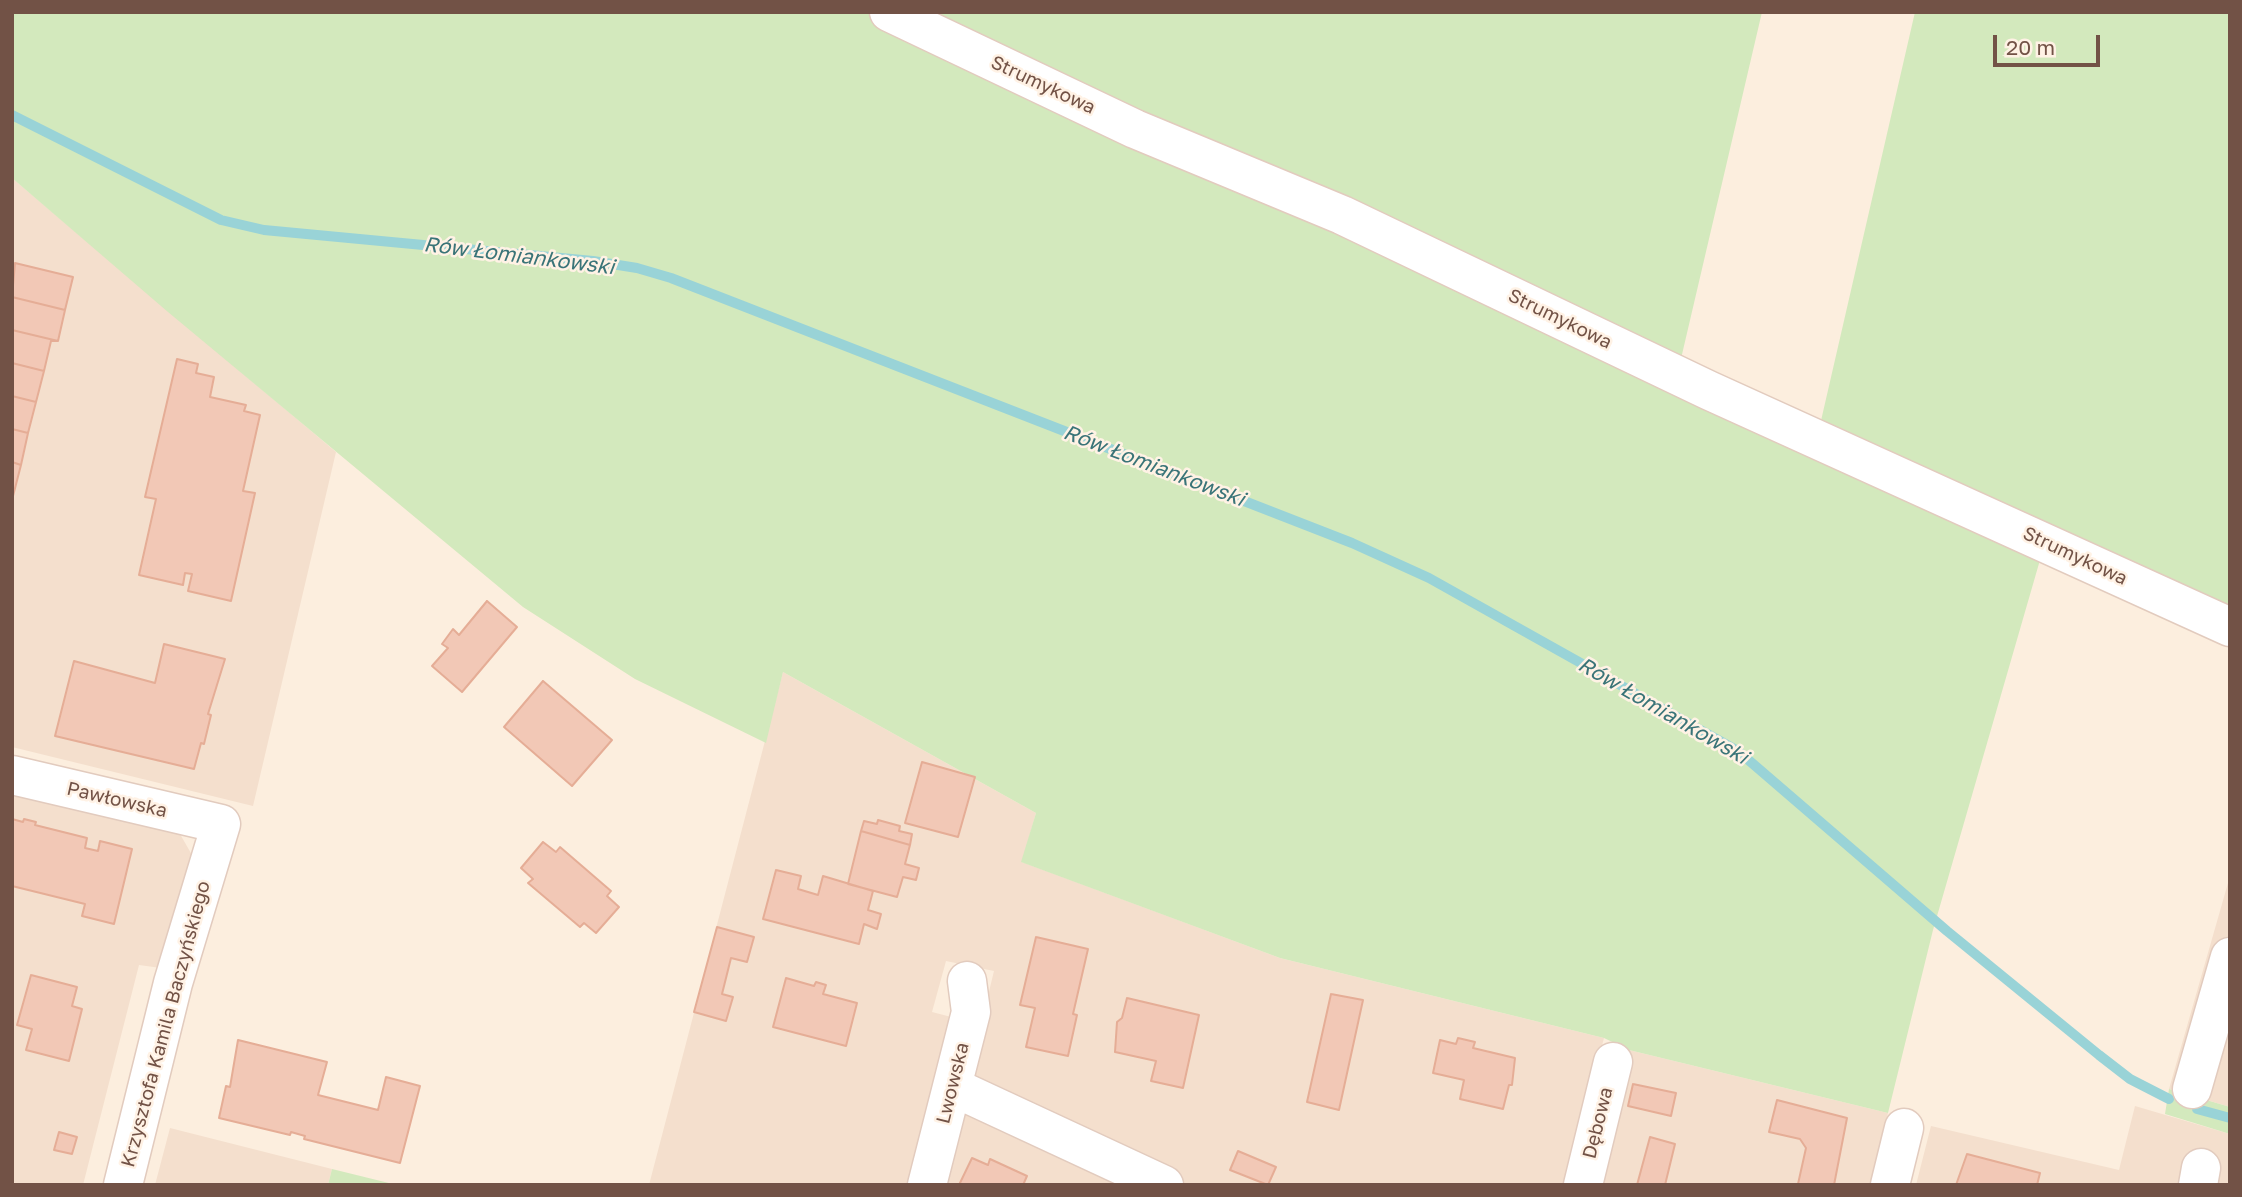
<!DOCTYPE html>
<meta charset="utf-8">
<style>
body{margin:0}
#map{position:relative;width:2242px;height:1197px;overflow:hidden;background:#fceede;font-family:"Golos Text",sans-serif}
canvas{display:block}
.frame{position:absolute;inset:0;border:14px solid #725246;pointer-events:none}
.scale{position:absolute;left:1993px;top:35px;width:107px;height:32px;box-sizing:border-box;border:4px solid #725246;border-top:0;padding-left:9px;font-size:21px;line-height:24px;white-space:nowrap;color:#725246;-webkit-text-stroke:5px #fff2e5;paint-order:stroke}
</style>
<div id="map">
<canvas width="2242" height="1197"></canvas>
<div class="frame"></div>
<div class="scale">20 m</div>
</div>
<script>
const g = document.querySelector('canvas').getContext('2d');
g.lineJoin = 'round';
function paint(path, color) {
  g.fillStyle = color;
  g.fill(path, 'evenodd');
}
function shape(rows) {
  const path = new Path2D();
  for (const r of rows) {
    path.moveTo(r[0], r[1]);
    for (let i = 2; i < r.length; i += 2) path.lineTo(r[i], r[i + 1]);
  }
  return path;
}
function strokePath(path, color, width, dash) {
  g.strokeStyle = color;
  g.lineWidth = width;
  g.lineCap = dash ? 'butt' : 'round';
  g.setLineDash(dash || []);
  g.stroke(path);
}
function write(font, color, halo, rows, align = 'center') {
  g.font = font + ' "Golos Text",sans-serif';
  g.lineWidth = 5;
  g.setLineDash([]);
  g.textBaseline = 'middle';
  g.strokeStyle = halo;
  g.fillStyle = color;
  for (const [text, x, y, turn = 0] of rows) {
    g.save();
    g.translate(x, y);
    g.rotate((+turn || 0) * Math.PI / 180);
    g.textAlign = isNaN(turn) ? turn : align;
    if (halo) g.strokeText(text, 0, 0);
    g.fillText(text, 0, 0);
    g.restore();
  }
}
paint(shape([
 [12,178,336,452,253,806,12,747],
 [783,672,1036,813,1022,862,1280,958,1604,1038,1565,1185,942,1185,994,971,946,961,932,1012,959,1019,914,1185,649,1185],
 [12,793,180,834,192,855,161,968,139,965,83,1185,12,1185],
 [2230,876,2230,1107,2169,1089],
 [1629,1050,1888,1113,1870,1185,1597,1185],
 [2135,1106,2230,1134,2230,1185,1916,1185,1931,1126,2119,1170],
 [170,1128,332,1169,328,1185,155,1185]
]), '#f4dfcd');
paint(shape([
 [12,12,865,12,2040,560,1933,930,1888,1113,1629,1050,1604,1038,1280,958,1021,862,1036,813,783,672,766,743,635,679,523,607,168,312,12,178],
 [919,12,1762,12,1680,363],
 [1915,12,2230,12,2230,613,1820,425],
 [2169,1089,2230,1107,2230,1134,2165,1114],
 [332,1169,397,1185,328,1185]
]), '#d3e9bd');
strokePath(shape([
 [12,115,221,220,264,230,593,261,637,268,671,278,1352,543,1429,578,1738,751,1947,931,2099,1055,2130,1079,2169,1099],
 [2197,1109,2230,1118]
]), '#99d3d7', 10);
const building = shape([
 [15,263,73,277,65,310,12,297,15,263],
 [12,297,65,310,58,341,12,330,12,297],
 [12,330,58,341,51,341,44,371,12,363,12,330],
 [177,359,198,364,196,373,214,377,210,397,246,405,244,411,260,415,243,491,255,493,231,601,188,591,192,574,185,573,183,585,139,575,156,499,145,497,177,359],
 [12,363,44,371,36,402,12,396,12,363],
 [12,396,36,402,28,433,12,429,12,396],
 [12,429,28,433,21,465,12,462,12,429],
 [12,462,21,465,13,496,12,496,12,462],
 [487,601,517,627,462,692,432,666,448,648,442,644,453,629,459,635,487,601],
 [164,644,225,659,208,714,211,715,204,744,201,743,194,769,55,736,74,661,155,683,164,644],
 [543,681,612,740,572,786,504,727,543,681],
 [922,762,975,777,958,837,905,823,922,762],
 [12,819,23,822,24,819,36,822,35,825,87,838,85,848,98,851,100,841,132,849,114,924,82,916,85,904,12,886,12,819],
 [878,820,900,826,899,831,912,834,910,845,861,831,864,821,877,824,878,820],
 [861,831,910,845,905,864,919,868,916,880,903,877,897,897,848,884,861,831],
 [543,842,556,852,560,847,611,891,607,896,619,907,596,933,584,923,580,927,528,883,533,879,521,868,543,842],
 [776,870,801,876,798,889,818,895,823,876,873,891,868,910,881,914,877,929,864,924,859,944,763,919,776,870],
 [717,927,754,937,747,962,731,958,722,994,733,997,726,1021,694,1012,717,927],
 [1036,937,1088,949,1073,1014,1077,1015,1068,1056,1026,1047,1035,1008,1020,1005,1036,937],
 [31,975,77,987,72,1006,82,1009,69,1061,26,1050,32,1029,17,1025,31,975],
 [786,978,814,986,816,982,826,985,823,994,857,1003,846,1046,773,1027,786,978],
 [1331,994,1363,1000,1339,1110,1307,1102,1331,994],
 [1127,998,1199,1015,1183,1088,1151,1081,1156,1061,1115,1052,1117,1022,1122,1018,1127,998],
 [1458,1038,1475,1042,1473,1048,1515,1058,1512,1085,1509,1085,1503,1109,1460,1099,1464,1080,1433,1073,1440,1040,1456,1044,1458,1038],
 [238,1040,327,1062,318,1095,378,1110,386,1077,420,1086,400,1163,304,1139,305,1136,291,1132,290,1135,219,1118,226,1086,230,1087,238,1040],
 [1633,1084,1676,1093,1671,1116,1628,1106,1633,1084],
 [1777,1100,1847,1118,1834,1185,1798,1184,1806,1148,1800,1139,1769,1132,1777,1100],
 [59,1132,77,1137,72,1154,54,1150,59,1132],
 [1650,1137,1675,1144,1665,1185,1637,1185,1650,1137],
 [1238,1151,1276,1167,1268,1185,1230,1170,1238,1151],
 [1967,1154,2040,1173,2037,1185,1956,1185,1967,1154],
 [972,1158,988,1165,990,1159,1027,1176,1023,1185,959,1185,972,1158]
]);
paint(building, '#f2c8b6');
strokePath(building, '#e5ad96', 2);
const minor = shape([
 [889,12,1135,129,1342,215,1708,390,2230,627],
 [12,775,221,824,173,983,123,1185],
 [953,1087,1164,1185],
 [2192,1089,2230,957],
 [927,1185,971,1012,967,981],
 [1583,1185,1613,1062],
 [1890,1185,1904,1128],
 [2198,1185,2201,1168]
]);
strokePath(minor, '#e2cbbe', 41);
strokePath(minor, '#fff', 38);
write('19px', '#725246', '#fff2e5', [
 ["Strumykowa",1043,85,25],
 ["Strumykowa",1560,319,26],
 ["Strumykowa",2075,556,25],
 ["Pawłowska",117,800,13],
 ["Krzysztofa Kamila Baczyńskiego",166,1024,-75],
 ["Lwowska",953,1083,-76],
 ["Dębowa",1598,1123,-76]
]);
write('italic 21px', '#3a7478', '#fff2e5', [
 ["Rów Łomiankowski",519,256,7],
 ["Rów Łomiankowski",1154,466,21],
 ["Rów Łomiankowski",1663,711,30]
]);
</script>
